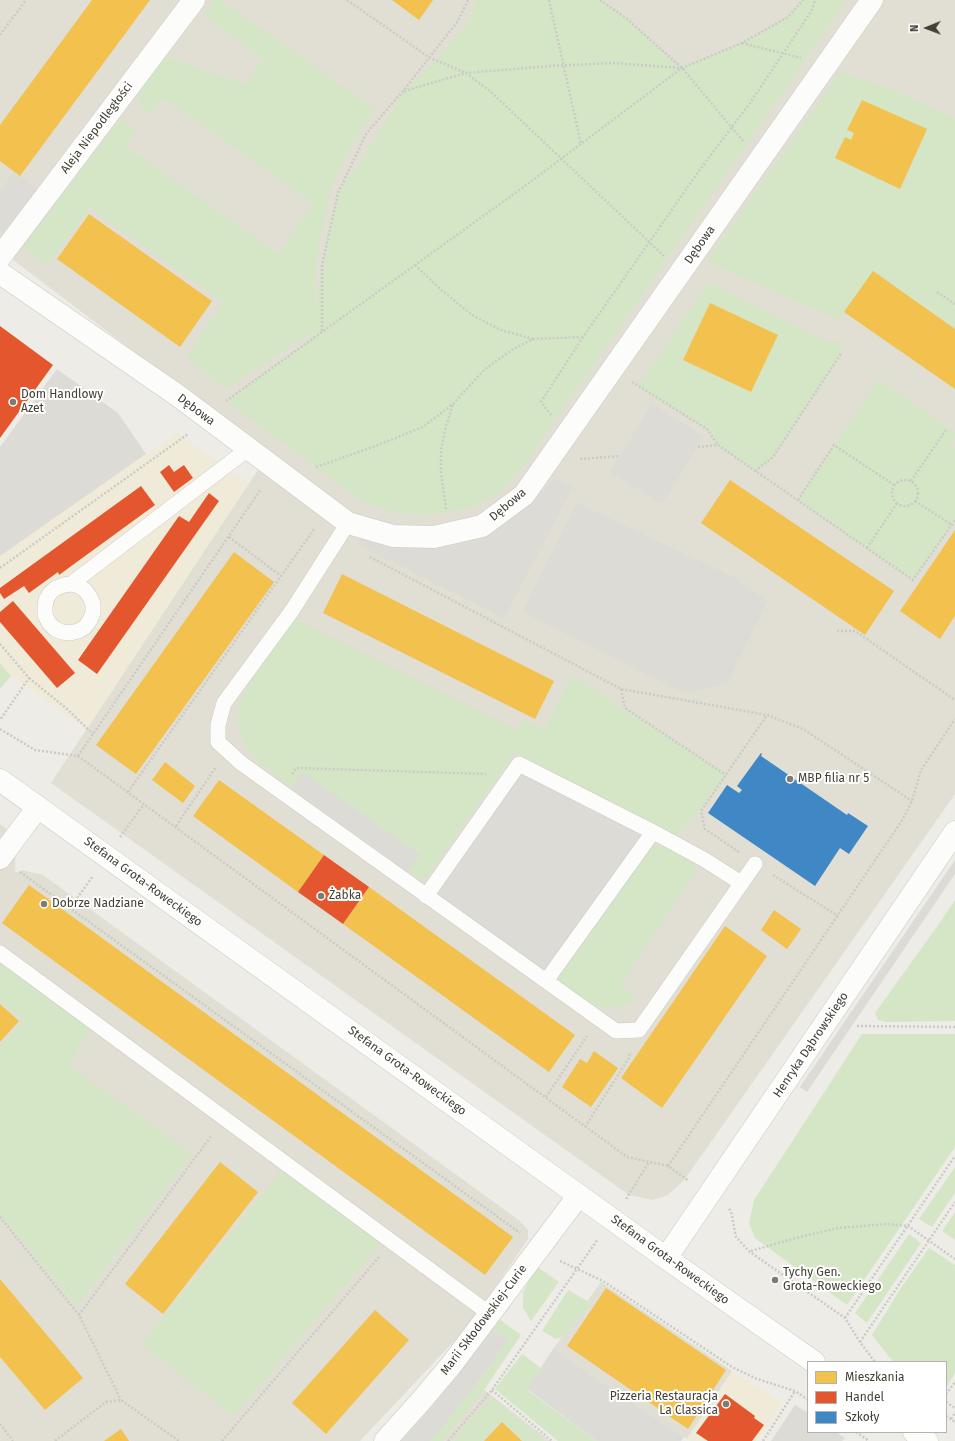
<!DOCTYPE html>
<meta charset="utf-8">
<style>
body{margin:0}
#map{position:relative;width:955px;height:1441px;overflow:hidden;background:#edece6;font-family:"Fira Sans",sans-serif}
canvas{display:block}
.legend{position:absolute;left:807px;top:1361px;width:140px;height:72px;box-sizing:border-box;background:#fff;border:1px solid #b3b2ae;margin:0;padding:5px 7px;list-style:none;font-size:12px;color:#423f34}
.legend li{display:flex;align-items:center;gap:8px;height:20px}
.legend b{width:20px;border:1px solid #b3b2ae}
.north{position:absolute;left:907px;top:8px;width:40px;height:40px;-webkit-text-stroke:3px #fff;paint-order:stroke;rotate:269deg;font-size:11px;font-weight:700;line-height:16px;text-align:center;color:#423f34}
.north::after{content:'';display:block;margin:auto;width:14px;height:18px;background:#423f34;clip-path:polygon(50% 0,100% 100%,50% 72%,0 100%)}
</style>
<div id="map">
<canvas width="955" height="1441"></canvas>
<ul class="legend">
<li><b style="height:11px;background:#f2c14e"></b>Mieszkania</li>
<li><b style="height:11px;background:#e4572e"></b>Handel</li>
<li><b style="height:11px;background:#3f88c5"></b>Szkoły</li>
</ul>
<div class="north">N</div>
</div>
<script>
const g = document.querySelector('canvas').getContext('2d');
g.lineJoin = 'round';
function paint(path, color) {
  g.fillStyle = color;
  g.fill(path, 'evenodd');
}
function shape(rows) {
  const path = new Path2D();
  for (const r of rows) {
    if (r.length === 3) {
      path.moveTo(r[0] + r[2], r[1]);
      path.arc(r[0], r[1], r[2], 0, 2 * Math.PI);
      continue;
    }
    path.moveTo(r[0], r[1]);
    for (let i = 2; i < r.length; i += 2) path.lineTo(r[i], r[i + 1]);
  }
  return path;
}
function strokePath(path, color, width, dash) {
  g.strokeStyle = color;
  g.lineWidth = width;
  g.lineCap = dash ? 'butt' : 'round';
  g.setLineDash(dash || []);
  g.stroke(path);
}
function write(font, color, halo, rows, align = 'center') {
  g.font = font + ' "Fira Sans",sans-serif';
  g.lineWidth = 4;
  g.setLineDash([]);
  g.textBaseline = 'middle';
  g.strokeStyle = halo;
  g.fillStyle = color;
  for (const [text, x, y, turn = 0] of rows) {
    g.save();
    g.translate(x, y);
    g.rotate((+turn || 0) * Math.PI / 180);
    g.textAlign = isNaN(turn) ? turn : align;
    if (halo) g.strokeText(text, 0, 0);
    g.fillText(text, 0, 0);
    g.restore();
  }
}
paint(shape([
 [0,0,955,0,955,794,685,1179,668,1195,653,1200,629,1195,51,783,253,477,270,455,0,250],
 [0,824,16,836,15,873,23,870,43,875,520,1221,528,1230,528,1239,481,1308,456,1339,360,1441,0,1441],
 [601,1282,732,1371,687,1439,553,1349],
 [459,1370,550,1441,396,1441]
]), '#e1dfd4');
paint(shape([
 [177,433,249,483,87,729,11,676,0,663,0,556],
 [732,1371,783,1402,757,1441,691,1441,687,1439]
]), '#f0ead9');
paint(shape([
 [214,0,220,0,376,109,351,146,332,186,317,255,315,289,316,307,322,265,338,193,371,146,403,91,441,55,470,19,476,0,600,0,626,18,682,68,742,43,788,17,803,0,847,0,521,469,500,492,471,508,427,515,400,514,362,501,226,401,311,339,312,332,226,389,186,358,223,302,90,208,47,265,23,247,120,119,136,130,126,146,279,254,313,203,164,98,150,114,140,106,138,96,164,56,246,84,263,59,203,15],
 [840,72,889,88,955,118,955,329,873,271,839,320,707,262],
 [708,282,828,342,837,340,841,345,842,352,773,457,755,471,718,445,707,429,639,386],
 [879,379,955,432,955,437,950,446,955,449,955,520,913,580,798,500],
 [292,617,518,730,524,719,544,730,572,675,726,775,676,838,515,752,427,877,420,879,408,871,419,855,303,772,291,788,254,758,243,741,237,722,241,701,255,671],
 [0,663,11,676,0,689],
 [657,845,666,847,694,862,696,871,620,985,638,998,623,1006,605,1008,593,1006,554,980,649,849],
 [955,900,955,1021,885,1022,878,1020,875,1013,936,928],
 [0,961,91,1027,69,1065,192,1154,77,1306,0,1215,0,1046,23,1021,0,1001],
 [862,1034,955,1034,955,1147,847,1305,755,1238,749,1223,754,1200],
 [955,1167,955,1193,932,1227,919,1219],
 [282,1170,381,1243,234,1416,141,1344],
 [955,1212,955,1240,942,1231],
 [909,1234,921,1243,867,1323,855,1313],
 [929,1248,955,1265,955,1373,946,1388,946,1362,893,1362,872,1335,901,1288],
 [536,1266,559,1282,531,1321,523,1308,523,1293],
 [568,1290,591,1303,564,1336,556,1339,542,1331],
 [498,1318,521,1335,484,1390,442,1441,430,1441,473,1389,507,1340,491,1329],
 [522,1354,541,1368,527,1390,597,1441,558,1441,495,1389],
 [492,1397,544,1441,524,1441,501,1421,482,1441,452,1441]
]), '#d5e6c7');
paint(shape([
 [14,172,57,203,23,247,0,230,0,191],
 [57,369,118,413,146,454,0,556,0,447],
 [652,404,704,436,662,504,610,472],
 [554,479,573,487,504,618,357,544,363,534,415,548,454,546,494,532,526,508],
 [577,503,732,576,768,601,728,682,686,694,523,612],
 [519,764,659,835,554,980,430,890],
 [303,772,420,855,408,871,291,788],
 [955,860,955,874,807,1092,800,1087],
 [491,1329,508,1340,473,1389,430,1441,401,1441,443,1395],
 [553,1349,684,1437,681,1441,597,1441,527,1389],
 [795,1405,808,1413,808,1432,836,1432,845,1438,842,1441,771,1441]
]), '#dcdbd6');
paint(shape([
 [92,0,150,0,20,176,0,161,0,125],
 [392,0,433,0,419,20],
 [862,100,927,129,900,189,835,158,845,137,851,140,854,133,847,130],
 [89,214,212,301,180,347,57,259],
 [873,271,955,329,955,389,844,312],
 [710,303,778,335,751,392,683,360],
 [730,480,894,591,865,635,701,523],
 [955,530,955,616,940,639,900,611],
 [234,552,274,582,136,774,96,745],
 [342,574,554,681,535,719,323,613],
 [165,762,195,786,183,803,152,780],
 [219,780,324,855,298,892,193,816],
 [29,885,513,1237,485,1275,2,923],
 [369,887,575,1035,549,1072,343,924],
 [774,910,801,929,787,949,761,930],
 [725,926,767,956,662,1108,621,1078],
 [0,1004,19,1021,0,1042],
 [594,1051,618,1068,591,1107,562,1087,580,1059,587,1063],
 [220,1162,258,1192,163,1314,125,1284],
 [0,1279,83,1378,45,1410,0,1357],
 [606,1288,726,1370,688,1429,567,1346],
 [375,1310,409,1340,326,1434,292,1403],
 [502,1422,522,1441,484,1441],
 [121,1429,129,1441,104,1441]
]), '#f2c14e');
paint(shape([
 [0,326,53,365,0,438],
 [169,465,174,472,184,465,193,478,174,492,160,472],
 [141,486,155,505,59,575,58,572,29,593,24,586,4,599,0,593,0,588],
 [209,493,219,501,97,674,78,660,179,516,189,522],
 [13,601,75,673,57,688,0,622,0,612],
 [324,855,369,887,343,924,298,892],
 [725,1394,755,1416,754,1418,764,1425,752,1441,708,1441,696,1433]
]), '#e4572e');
paint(shape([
 [761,753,762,754,761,756,847,815,848,813,868,826,849,854,840,848,815,886,708,813,727,785,739,793,742,790,737,786]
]), '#3f88c5');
const service = shape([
 [348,523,291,612,224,703,218,725,218,742,241,763,616,1031,639,1030,755,864],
 [71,584,79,586,85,590,90,597,93,604,93,613,90,620,85,627,78,631,70,633,62,632,55,629,49,623,45,615,45,607,46,600,50,593,56,588,64,585,71,584,248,449],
 [426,896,519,764,659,835,705,860,741,883],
 [0,953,490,1314],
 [546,981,653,832]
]);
const minor = shape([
 [0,257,194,0],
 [0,273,177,395,348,523,393,536,434,537,482,526,524,495,872,0],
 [0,858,38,807],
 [666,1258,955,832],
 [385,1441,421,1401,452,1364,579,1195]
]);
const tertiary = shape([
 [0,780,666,1258,814,1362],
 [914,1432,927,1441]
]);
strokePath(service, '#cbcac4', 16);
strokePath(minor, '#cbcac4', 23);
strokePath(tertiary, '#cbcac4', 23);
strokePath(shape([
 [347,0,430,58,466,73,491,92,664,256],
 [549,0,581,144],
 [600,0,626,18,682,68,743,141],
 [0,35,26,0],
 [742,43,801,58],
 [404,91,466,73,550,66,613,63,682,68],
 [415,265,440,289,472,315,501,330,533,339],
 [937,292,955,304],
 [322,331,322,265,338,193,366,134,403,91,458,21,468,0],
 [632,382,707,429,718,445],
 [226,401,525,186,682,68,742,43,788,17,803,0],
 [551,415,541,402,583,337,701,168,750,103,812,10,815,0],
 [698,447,718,445,913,580,955,520],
 [580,459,620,456],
 [316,467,373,447,423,427,453,404,485,369,513,349,533,339,583,337],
 [755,471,773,457,842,352],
 [905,493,13],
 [911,481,946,430],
 [798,500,834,445,894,485],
 [915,501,952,525],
 [446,509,441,474,441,450,446,426,453,404],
 [229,537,281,576],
 [867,548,897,503],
 [370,557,621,689,767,715,803,729,912,801],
 [0,568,188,434],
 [837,631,855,631,955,700],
 [0,644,29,678,0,720],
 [29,678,67,709,93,734],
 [621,689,625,708,726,775],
 [0,729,35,750,78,756,627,1157,668,1166,689,1181],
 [78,756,261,489],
 [292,774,296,768,486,774],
 [128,792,315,528],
 [176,826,216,767],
 [120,837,144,804],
 [739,852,705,829,701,811,767,715],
 [20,872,520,1233],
 [773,875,838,916],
 [70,908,93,876],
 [857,1026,955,1027],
 [546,1097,587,1036],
 [585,1127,629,1058,630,1052],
 [668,1166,903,819,912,801,921,770,955,719],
 [626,1199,649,1162],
 [729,1209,731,1211,736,1237,750,1252,845,1318,860,1342,875,1362],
 [0,1217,79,1315,121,1400],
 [751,1251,796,1238,838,1228,887,1224,908,1226,955,1259],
 [560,1261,603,1281,732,1367,757,1379,795,1391,808,1400],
 [79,1315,212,1135],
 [845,1318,955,1156],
 [860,1342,955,1202],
 [492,1390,552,1441],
 [946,1394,955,1382],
 [946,1402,955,1408],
 [946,1416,955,1422],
 [951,1419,955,1413],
 [0,1424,13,1441],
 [856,1432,869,1441],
 [55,1441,106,1402,121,1400,179,1441],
 [222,1441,379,1257],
 [448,1441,492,1390,598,1239],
 [763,1441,795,1391]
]), '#cbcbc6', 2.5, [2, 2]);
strokePath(service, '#fcfcfb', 15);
strokePath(minor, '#fcfcfb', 22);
strokePath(tertiary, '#fcfcfb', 22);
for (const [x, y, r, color] of [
 [13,402,4,"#7e7c72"],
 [790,779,4,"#7e7c72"],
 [321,896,4,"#7e7c72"],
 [44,904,4,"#7e7c72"],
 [775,1280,4,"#7e7c72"],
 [726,1404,4,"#7e7c72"]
]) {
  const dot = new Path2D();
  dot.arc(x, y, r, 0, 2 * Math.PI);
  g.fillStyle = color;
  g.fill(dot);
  strokePath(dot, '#fff', 1.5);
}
write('12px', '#423f34', '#fff', [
 ["Aleja Niepodległości",97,128,-53],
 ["Dębowa",700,245,-55],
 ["Dębowa",196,410,37],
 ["Dębowa",508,505,-40],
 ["Stefana Grota-Roweckiego",143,882,36],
 ["Henryka Dąbrowskiego",811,1045,-56],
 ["Stefana Grota-Roweckiego",407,1071,36],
 ["Stefana Grota-Roweckiego",670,1260,36],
 ["Marii Skłodowskiej-Curie",484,1320,-53]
]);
write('12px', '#423f34', '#fff', [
 ["Dom Handlowy",21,395],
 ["Azet",21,409],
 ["MBP filia nr 5",798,779],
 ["Żabka",329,896],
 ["Dobrze Nadziane",52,904],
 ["Tychy Gen.",783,1273],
 ["Grota-Roweckiego",783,1287],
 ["Pizzeria Restauracja",718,1397,"right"],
 ["La Classica",718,1411,"right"]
], 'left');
</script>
